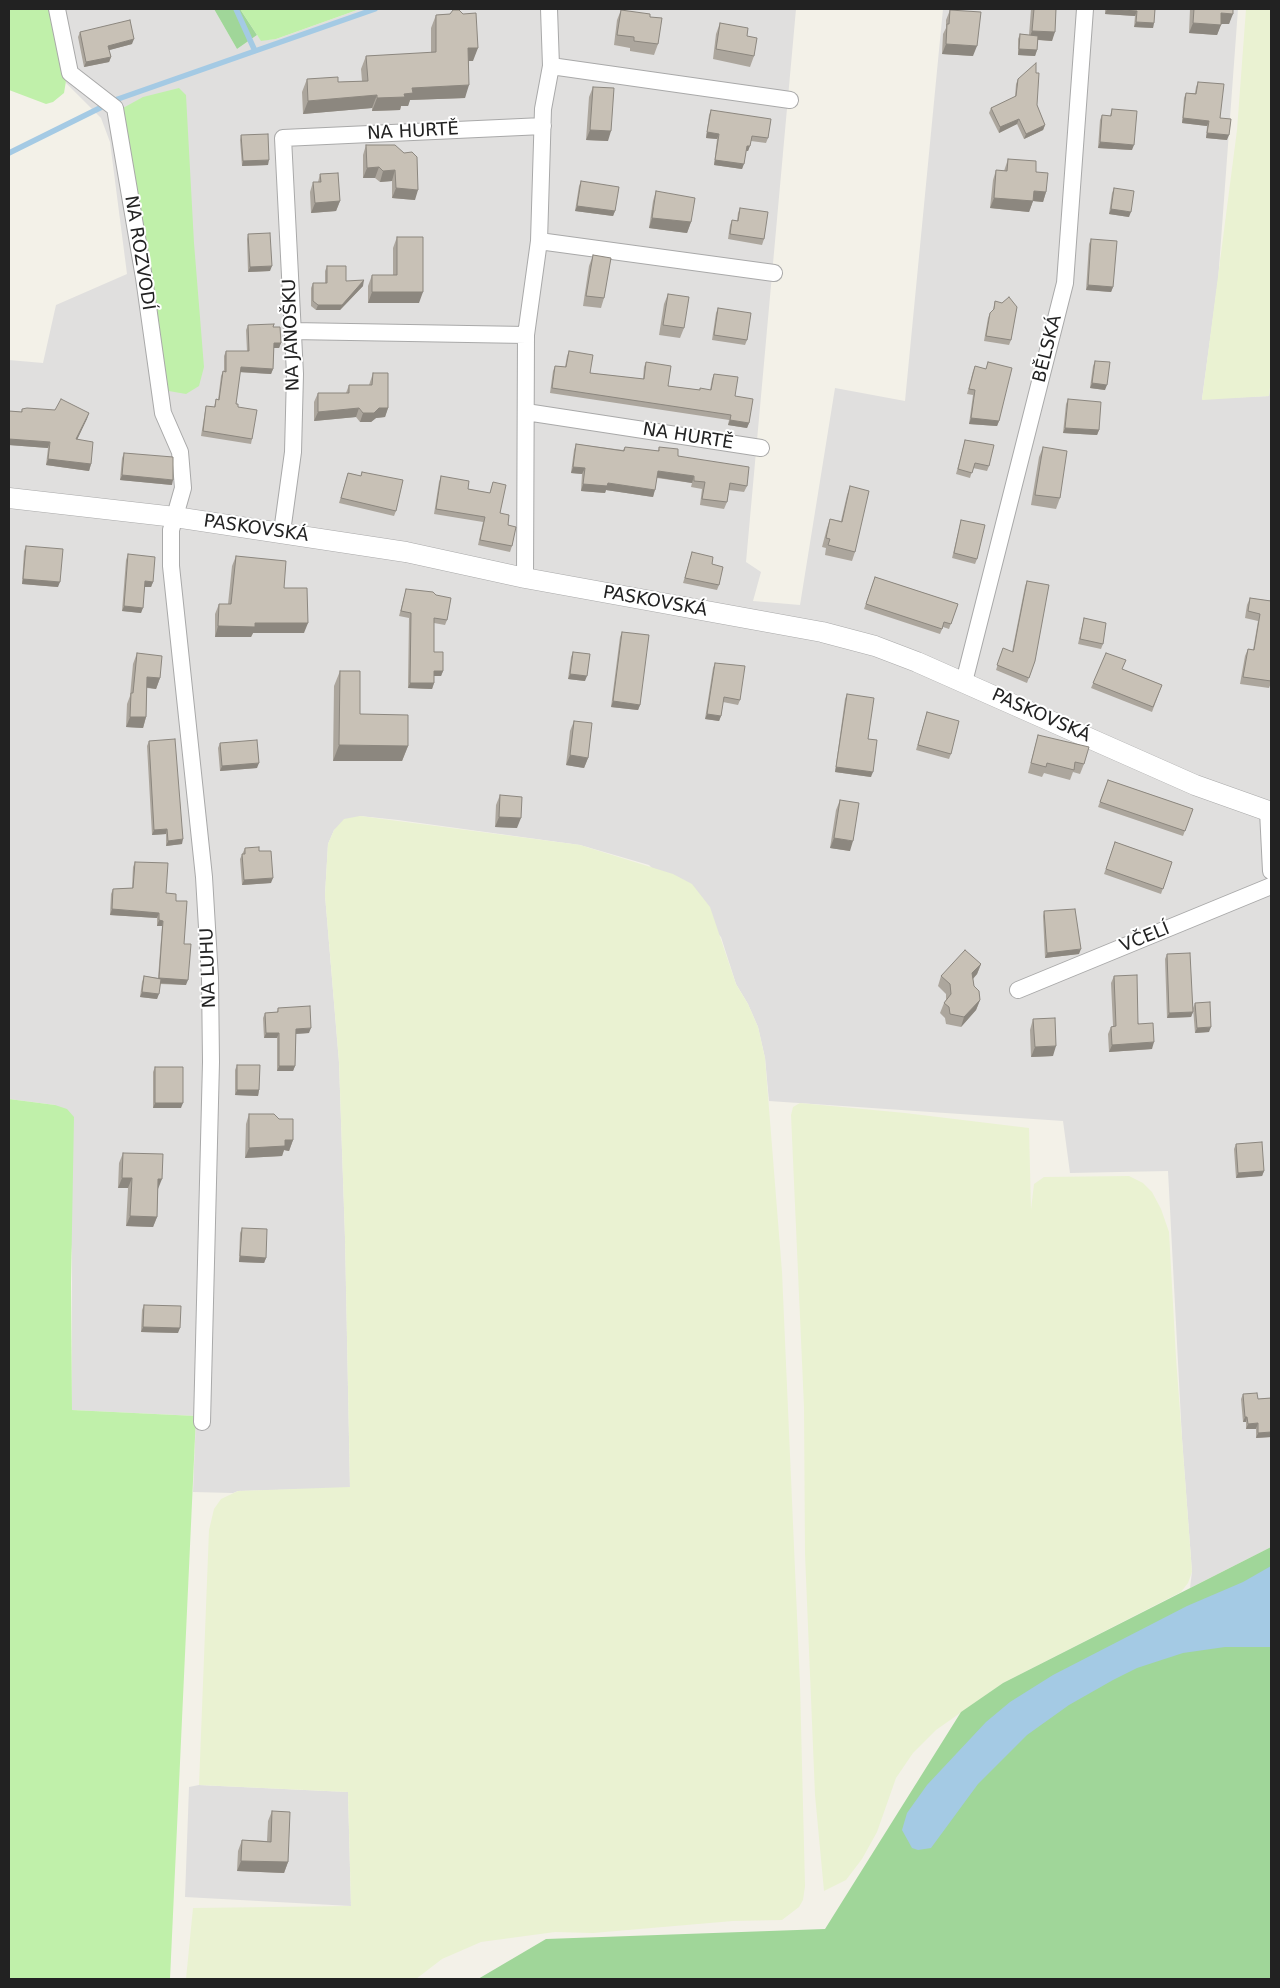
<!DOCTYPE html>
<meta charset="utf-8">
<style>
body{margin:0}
#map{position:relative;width:1280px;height:1988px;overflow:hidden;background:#f3f1e8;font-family:"DejaVu Sans",sans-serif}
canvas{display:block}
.frame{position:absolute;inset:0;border:10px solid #222;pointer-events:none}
</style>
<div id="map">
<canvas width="1280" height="1988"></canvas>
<div class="frame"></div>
</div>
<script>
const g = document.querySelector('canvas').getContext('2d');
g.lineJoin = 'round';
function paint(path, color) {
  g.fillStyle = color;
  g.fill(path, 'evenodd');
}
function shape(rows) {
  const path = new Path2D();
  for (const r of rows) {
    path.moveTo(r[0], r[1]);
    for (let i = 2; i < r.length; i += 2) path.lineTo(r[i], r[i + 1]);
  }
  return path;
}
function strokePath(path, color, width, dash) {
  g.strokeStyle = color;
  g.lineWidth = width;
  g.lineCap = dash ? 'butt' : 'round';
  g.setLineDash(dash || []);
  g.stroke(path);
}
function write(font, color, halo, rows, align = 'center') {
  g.font = font + ' "DejaVu Sans",sans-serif';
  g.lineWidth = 4;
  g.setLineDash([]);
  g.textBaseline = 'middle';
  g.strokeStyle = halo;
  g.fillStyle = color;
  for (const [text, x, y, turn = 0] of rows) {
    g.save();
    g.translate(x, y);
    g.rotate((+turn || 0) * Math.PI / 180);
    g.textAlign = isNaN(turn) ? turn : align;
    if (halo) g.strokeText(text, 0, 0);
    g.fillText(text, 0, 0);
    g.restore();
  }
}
paint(shape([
 [51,9,214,9,237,49,257,35,261,40,276,39,360,9,796,9,746,562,761,572,753,601,800,605,835,388,905,401,943,9,1238,9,1218,281,1202,399,1269,396,1271,382,1271,1547,1190,1588,1192,1572,1182,1439,1168,1171,1070,1173,1063,1121,769,1101,765,1058,758,1027,748,1004,736,984,721,937,649,865,580,845,398,820,360,816,334,830,328,844,325,895,339,1062,345,1237,350,1488,238,1491,233,1493,193,1492,196,1416,72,1410,72,1253,55,1105,9,1099,9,360,43,363,56,305,127,274,110,142,101,118,66,83],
 [199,1785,348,1792,351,1906,185,1897,189,1787]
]), '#e0dfde');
paint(shape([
 [1246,9,1271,9,1271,378,1269,396,1202,400,1237,130],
 [360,816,580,845,673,874,692,884,710,907,736,984,748,1004,758,1027,765,1058,782,1272,800,1684,805,1886,803,1900,799,1907,782,1920,733,1921,593,1933,555,1932,481,1942,442,1959,416,1979,186,1979,193,1908,351,1906,348,1792,199,1785,209,1530,214,1509,221,1499,238,1491,350,1487,345,1237,339,1062,325,895,328,844,334,830,344,819],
 [800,1103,905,1113,1029,1128,1031,1210,1034,1184,1044,1177,1129,1176,1143,1183,1152,1192,1161,1209,1169,1232,1176,1358,1192,1572,1188,1583,1181,1592,1003,1683,936,1730,913,1753,896,1778,877,1832,862,1859,846,1880,824,1891,815,1795,805,1554,804,1407,791,1115,793,1107]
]), '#eaf2d2');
paint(shape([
 [9,9,51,9,66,81,64,93,53,102,46,104,9,90],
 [240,9,360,9,276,39,261,41],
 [179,88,186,95,194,243,204,367,199,386,186,394,163,390,123,108,143,97],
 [9,1099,55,1105,67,1109,74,1117,71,1283,72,1410,196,1416,170,1979,9,1979]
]), '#c0f0aa');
paint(shape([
 [214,9,240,9,257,35,237,49],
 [1271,1547,1271,1979,478,1979,546,1939,825,1929,961,1712,1003,1683]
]), '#a0d699');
paint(shape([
 [1271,1566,1271,1647,1225,1647,1183,1653,1137,1668,1113,1680,1069,1705,1027,1735,978,1784,931,1848,918,1850,912,1848,902,1830,907,1813,927,1785,986,1722,1010,1702,1053,1675,1187,1606,1243,1582]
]), '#a4cae4');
strokePath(shape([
 [236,9,255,51,375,9],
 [9,153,118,99,255,51]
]), '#a4cae4', 5.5);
const minor = shape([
 [57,9,70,73,115,108,144,278,163,413,180,452,183,488,171,530,171,566,204,877,210,978,211,1062,202,1422],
 [551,66,790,100],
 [539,241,774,273],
 [292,331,526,335],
 [526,412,761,448],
 [282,532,293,452,295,374,283,138,543,126],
 [525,578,526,335,539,241,543,109,551,66,549,9],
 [964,682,1065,283,1085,9],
 [1268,811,1271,871],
 [1018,990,1271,886]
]);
const tertiary = shape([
 [9,498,175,517,406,552,525,578,822,632,875,646,917,662,1195,785,1271,812]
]);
strokePath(minor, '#a9a9a9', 18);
strokePath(tertiary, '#a9a9a9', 21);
strokePath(minor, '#fff', 16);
strokePath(tertiary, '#fff', 20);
paint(shape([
 [1031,9,1056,9,1052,41,1038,40,1037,50,1035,56,1018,55,1018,39,1020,34,1029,35],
 [1105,9,1155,9,1153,28,1134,27,1135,16,1105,14],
 [1190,9,1233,9,1229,24,1221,24,1217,35,1189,33],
 [621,10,650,17,658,44,654,55,630,51,630,48,614,45,617,20],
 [950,10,973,56,942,54,943,34,946,28,946,20],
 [450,14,473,61,469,61,465,98,410,100,408,106,401,106,400,110,372,111,372,108,303,114,302,92,307,79,338,82,362,81,361,69,366,56,431,53,431,28,436,15],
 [720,23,747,36,754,56,750,67,713,59,716,34],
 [80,32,132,44,109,50,111,57,109,62,84,67,78,37],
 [1036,73,1037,105,1045,125,1043,130,1024,139,1017,124,999,133,989,113,991,108,1015,97,1016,84,1018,79],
 [1198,82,1220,118,1227,140,1206,138,1207,126,1182,123,1184,98,1186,93,1195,93,1196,87],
 [593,87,608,141,586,140,589,97],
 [1112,109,1132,150,1098,148,1100,120,1102,115,1110,116],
 [711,110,768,138,766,143,751,141,748,151,746,151,742,169,714,165,717,139,706,138,709,115],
 [241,135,268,165,242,166,240,140],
 [366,145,395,145,415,200,392,198,392,181,380,182,375,178,363,178,363,155],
 [1008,159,1036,172,1046,192,1043,202,1033,201,1029,212,990,208,993,180,996,170,1004,171],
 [320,174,340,201,336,211,311,213,310,192,313,182,318,182],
 [581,181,615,211,613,216,575,211,579,186],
 [1114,188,1129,217,1109,214,1112,193],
 [656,191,691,222,687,233,649,228,653,201],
 [740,208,764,239,762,245,728,239,730,225,732,220,737,221,738,213],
 [248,234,270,271,248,272,247,239],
 [397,237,419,303,368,303,368,286,372,275,393,275,393,248],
 [1091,239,1113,287,1111,292,1086,290,1089,244],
 [593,255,604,298,601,308,583,306,589,266],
 [327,266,346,281,363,286,340,310,316,310,311,306,311,288,313,283,325,283,325,271],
 [668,294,684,328,680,338,659,335,664,304],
 [995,301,1011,340,1009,345,984,341,988,318,990,313,993,310],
 [718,308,747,340,745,345,712,340,716,313],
 [248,325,273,327,281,343,279,348,274,348,273,369,271,374,240,372,236,404,238,407,252,439,251,444,201,436,205,411,206,406,214,407,216,399,218,400,221,376,223,371,224,371,224,356,226,351,247,351,246,330],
 [569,351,590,373,643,379,644,367,646,362,668,386,700,390,710,390,712,379,714,374,735,396,749,423,747,428,728,425,729,420,550,393,553,371,555,366,565,367,567,356],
 [1095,361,1105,390,1090,388,1093,366],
 [988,362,999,421,997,426,969,424,973,395,967,394,973,371,975,366,986,369],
 [373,373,388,408,385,417,376,418,371,422,360,422,356,417,314,421,314,402,318,393,346,393,349,385,369,385],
 [1068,399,1099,430,1097,435,1063,433,1066,404],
 [22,409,89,413,77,440,91,464,89,471,46,465,48,448,9,445,9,411,21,412],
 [965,440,989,466,987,471,973,468,970,478,956,474],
 [576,444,623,450,625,447,658,451,659,447,678,456,747,486,744,492,729,490,727,502,724,509,700,505,702,489,691,487,692,483,657,478,653,497,606,490,605,493,581,491,582,474,571,473,574,450],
 [1043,447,1060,498,1056,509,1031,505,1039,457],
 [124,453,172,485,120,480,122,458],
 [362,472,396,511,394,516,339,503,348,473,361,476],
 [441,476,468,489,490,493,493,482,500,513,508,525,512,546,510,552,478,545,483,522,434,514,439,482],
 [850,486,855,552,852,561,825,555,826,548,822,547,827,528,830,519,841,521,847,495],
 [961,520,977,559,975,564,952,558],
 [26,546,58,587,22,584,24,551],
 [692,552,712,564,719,585,717,590,683,583],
 [128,554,153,582,151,587,145,587,141,613,122,611,126,560],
 [236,556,284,588,304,633,253,633,251,637,215,637,215,614,219,604,228,604,232,566],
 [875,577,958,604,949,629,943,627,940,634,864,609],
 [1027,581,1035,661,1027,683,996,670,1003,648,1012,652,1025,586],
 [406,589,447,620,445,625,434,623,434,652,443,671,441,676,434,676,434,683,432,689,408,688,409,618,399,616],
 [1250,598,1271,601,1271,683,1269,688,1240,684,1245,656,1248,649,1253,650,1258,621,1245,618,1247,605],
 [1084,618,1103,644,1101,649,1078,644],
 [622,632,640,705,638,710,611,707,620,637],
 [573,652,585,681,568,679,571,657],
 [137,653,160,678,156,689,147,688,146,717,143,728,126,727,127,704,130,696,133,664],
 [1106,653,1122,669,1162,685,1152,712,1091,688],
 [715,663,740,700,738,705,723,702,721,716,719,721,705,719,713,668],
 [340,671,360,714,408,746,402,761,333,761,334,686],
 [847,694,868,739,871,777,835,772,845,699],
 [927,712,951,754,949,759,916,750],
 [574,721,588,758,584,768,566,765,570,731],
 [1038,735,1084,764,1080,774,1073,772,1070,780,1044,773,1042,777,1028,773,1035,746],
 [149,741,182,844,166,846,166,834,152,835,147,746],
 [220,743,257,768,220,771,218,748],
 [1108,780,1193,809,1183,836,1098,807],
 [500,795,517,828,495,827,496,805],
 [840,800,850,851,830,848,836,810],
 [1115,842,1172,862,1161,894,1104,874],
 [245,848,259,851,271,883,242,885,240,859],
 [135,862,166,893,176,901,184,944,186,985,160,984,157,999,140,997,142,982,144,976,158,978,162,926,157,926,157,918,110,915,111,894,113,889,132,888,133,867],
 [1044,911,1079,954,1045,958,1043,916],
 [1167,954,1193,1012,1191,1017,1167,1018,1165,959],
 [981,964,977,974,973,979,974,986,980,1000,976,1010,961,1027,946,1024,945,1018,940,1013,944,1003,946,1000,946,994,938,986,941,976],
 [1114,976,1152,1049,1109,1052,1108,1034,1111,1027,1113,1026,1111,983],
 [1195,1003,1209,1032,1195,1033,1193,1008],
 [278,1008,309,1033,296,1034,295,1066,293,1071,277,1071,277,1038,264,1038,263,1018,265,1013,277,1012],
 [1033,1019,1053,1056,1031,1057,1030,1030],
 [237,1065,259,1090,258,1096,235,1095,235,1070],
 [155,1067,181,1108,153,1108,153,1072],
 [249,1114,293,1140,289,1151,284,1150,282,1156,245,1158,246,1124],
 [1236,1144,1264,1171,1262,1176,1236,1178,1234,1149],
 [123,1153,158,1189,157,1217,153,1227,126,1226,128,1188,118,1188,119,1163],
 [242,1228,266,1258,264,1263,239,1262,240,1233],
 [144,1305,178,1333,141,1332,142,1310],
 [1243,1394,1258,1399,1271,1398,1271,1437,1256,1438,1256,1429,1246,1429,1246,1422,1243,1422,1241,1399],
 [272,1811,288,1862,284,1873,237,1871,238,1851,242,1840,267,1841,268,1821]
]), '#aca69d');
paint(shape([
 [1107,9,1137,11,1135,16,1105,14],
 [1221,13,1233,14,1229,24,1218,24],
 [1136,22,1154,23,1153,28,1134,27],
 [1193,23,1221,25,1217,35,1189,33],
 [1032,31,1055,32,1052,41,1029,39],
 [134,39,132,44,106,51,108,46],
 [946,44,977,46,973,56,942,54],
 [468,48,478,48,473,61,463,61],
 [1019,49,1037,50,1035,56,1018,55],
 [111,57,109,62,84,67,86,62],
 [469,85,465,98,410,100,408,106,401,106,400,110,372,111,377,98,404,94,412,88],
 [377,95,372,108,303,114,308,101],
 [1183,118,1209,121,1207,126,1182,123],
 [1019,119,1017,124,999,133,1000,127],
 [1045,125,1043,130,1024,139,1026,134],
 [590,130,611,131,608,141,586,140],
 [707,132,719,134,717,139,706,138],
 [1207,133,1229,135,1227,140,1206,138],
 [1100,142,1134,145,1132,150,1098,148],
 [747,146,750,146,748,151,745,151],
 [269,160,268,165,242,166,243,161],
 [715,160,744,164,742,169,714,165],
 [379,167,375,178,363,178,367,168],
 [395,170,392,181,380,182,383,171],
 [396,188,418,190,415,200,392,198],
 [1034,191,1046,192,1043,202,1033,201,1029,212,990,208,994,198],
 [340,201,336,211,311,213,315,203],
 [577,206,615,211,613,216,575,211],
 [1111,209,1131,212,1129,217,1109,214],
 [652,218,691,222,687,233,649,228],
 [272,266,270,271,248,272,250,267],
 [364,280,363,286,340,310,316,310,318,305],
 [1088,285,1113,287,1111,292,1086,290],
 [372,292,423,292,419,303,368,303],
 [274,343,281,343,279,348,272,348],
 [241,367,273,369,271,374,239,372],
 [1092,383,1107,385,1105,390,1090,388],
 [359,408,356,417,314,421,318,412],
 [379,408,388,408,385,417,376,418,371,422,360,422,363,413],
 [89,413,87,419,74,446,76,439],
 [971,418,999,421,997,426,969,424],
 [730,420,749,423,747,428,728,425],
 [1065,428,1099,430,1097,435,1063,433],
 [9,439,50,442,48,448,9,445],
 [48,459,91,464,89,471,46,465],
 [573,467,585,468,582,474,571,473],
 [658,471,694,476,692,483,655,477],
 [122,475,173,480,172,485,120,480],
 [608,483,655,490,653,497,606,490,605,493,581,491,583,484],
 [23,579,60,582,58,587,22,584],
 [145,581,153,582,151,587,143,587],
 [124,606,143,608,141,613,122,611],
 [255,623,308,623,304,633,253,633,251,637,215,637,218,626],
 [434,671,443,671,441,676,432,676],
 [570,674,587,676,585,681,568,679],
 [147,677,160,678,156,689,144,687],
 [410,683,434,683,432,689,408,688],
 [613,701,640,705,638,710,611,707],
 [707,714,721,716,719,721,705,719],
 [130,717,146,717,143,728,126,727],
 [339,745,408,746,402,761,333,761],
 [570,755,588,758,584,768,566,765],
 [259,763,257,768,220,771,222,766],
 [836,767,873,772,871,777,835,772],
 [499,817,521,818,517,828,495,827],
 [167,829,166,834,152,835,154,830],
 [834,838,853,841,850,851,830,848],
 [183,839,182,844,166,846,168,841],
 [273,878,271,883,242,885,244,880],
 [112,909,159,913,157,918,110,915],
 [159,920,163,921,162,926,157,926],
 [1081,949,1079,954,1045,958,1047,953],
 [981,964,977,974,969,983,972,973],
 [159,978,188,980,186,985,157,983],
 [142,992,159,994,157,999,140,997],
 [980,1000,976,1010,961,1027,964,1017],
 [1193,1012,1191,1017,1167,1018,1169,1013],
 [1211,1027,1209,1032,1195,1033,1197,1028],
 [311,1028,309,1033,294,1034,296,1029],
 [266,1033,279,1033,277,1038,264,1038],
 [1154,1042,1152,1049,1109,1052,1112,1045],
 [1056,1046,1053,1056,1031,1057,1035,1047],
 [279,1066,295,1066,293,1071,277,1071],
 [237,1090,259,1090,258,1096,235,1095],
 [155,1103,183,1103,181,1108,153,1108],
 [285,1140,293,1140,289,1151,284,1150,282,1156,245,1158,249,1148],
 [1264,1171,1262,1176,1236,1178,1238,1173],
 [122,1178,132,1178,128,1188,118,1188],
 [158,1179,162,1179,158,1189],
 [130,1216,157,1217,153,1227,126,1226],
 [240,1256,266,1258,264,1263,239,1262],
 [143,1327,180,1328,178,1333,141,1332],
 [1245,1417,1247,1417,1246,1422,1243,1422],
 [1258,1423,1256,1429,1246,1429,1248,1424],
 [1271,1432,1271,1437,1256,1438,1258,1433],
 [241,1861,288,1862,284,1873,237,1871]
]), '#8c877f');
const building = shape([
 [1034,9,1056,9,1055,32,1032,31,1034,9],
 [1107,9,1155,9,1154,23,1136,22,1137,11,1107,9],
 [1194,9,1233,9,1233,14,1221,13,1221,25,1193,23,1194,9],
 [453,10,459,10,463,14,476,13,478,48,468,48,469,85,412,88,413,93,404,94,405,97,377,98,377,95,308,101,307,79,338,77,338,82,368,81,366,56,436,52,436,15,450,14,453,10],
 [621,10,650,14,650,17,662,18,658,44,634,41,634,37,617,35,621,10],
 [950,10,981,12,977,46,946,44,947,24,949,24,950,10],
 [130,20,134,39,108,46,111,57,86,62,80,32,130,20],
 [720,23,748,28,747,36,757,38,754,56,716,49,720,23],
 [1020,34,1038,36,1037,50,1019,49,1020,34],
 [1036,63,1036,73,1039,73,1037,105,1045,125,1026,134,1019,119,1000,127,991,108,1016,96,1018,79,1036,63],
 [1198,82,1224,84,1220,118,1231,119,1229,135,1207,133,1209,121,1183,118,1186,93,1196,94,1198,82],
 [593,87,614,88,611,131,590,130,593,87],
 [1112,109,1137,111,1134,145,1100,142,1102,115,1111,116,1112,109],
 [711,110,771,119,768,138,752,136,750,146,747,146,744,164,715,160,719,134,707,132,711,110],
 [268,134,269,160,243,161,241,135,268,134],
 [366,145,395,145,404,153,412,152,417,157,418,190,396,188,395,170,383,171,379,167,367,168,366,145],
 [1008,159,1036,161,1036,172,1048,173,1046,192,1034,191,1033,201,994,198,996,170,1007,171,1008,159],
 [338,173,340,201,315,203,313,182,321,182,320,174,338,173],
 [581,181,619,187,615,211,577,206,581,181],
 [1114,188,1134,191,1131,212,1111,209,1114,188],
 [656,191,695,198,691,222,652,218,656,191],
 [740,208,768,212,764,239,730,234,732,220,738,221,740,208],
 [270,233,272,266,250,267,248,234,270,233],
 [397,237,423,237,423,292,372,292,372,275,397,275,397,237],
 [1091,239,1117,241,1113,287,1088,285,1091,239],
 [593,255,611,258,604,298,586,296,593,255],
 [327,266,346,266,346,281,364,280,342,305,318,305,313,301,313,283,327,283,327,266],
 [668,294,689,297,684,328,663,325,668,294],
 [1009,297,1017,307,1011,340,986,336,990,313,994,309,995,301,1002,303,1009,297],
 [718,308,751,313,747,340,714,335,718,308],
 [274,324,273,327,280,327,281,343,274,343,273,369,241,367,236,404,238,404,238,407,257,410,252,439,203,431,206,406,215,407,216,399,219,400,223,371,226,372,226,351,249,351,248,325,274,324],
 [569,351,593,355,590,373,644,379,646,362,671,366,668,386,700,390,700,388,711,390,714,374,738,377,735,396,753,399,749,423,730,420,731,415,552,388,555,366,566,367,569,351],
 [1095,361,1110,362,1107,385,1092,383,1095,361],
 [988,362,1012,368,999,421,971,418,975,390,969,389,975,366,986,369,988,362],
 [373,373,388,373,388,408,379,408,374,413,363,413,359,408,318,412,318,393,349,393,349,385,372,385,373,373],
 [61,399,89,413,76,439,93,442,91,464,48,459,50,442,9,439,9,411,22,412,22,409,27,408,55,410,61,399],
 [1068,399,1101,402,1099,430,1065,428,1068,399],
 [965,440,994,445,989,466,975,463,972,473,958,469,965,440],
 [576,444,624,451,625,447,659,451,659,447,678,449,678,456,749,467,747,486,730,483,727,502,702,499,705,482,694,481,694,476,658,471,655,490,608,483,607,486,583,484,585,468,573,467,576,444],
 [1043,447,1067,451,1060,498,1035,495,1043,447],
 [124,453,173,457,173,480,122,475,124,453],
 [362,472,403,480,396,511,341,498,348,473,361,476,362,472],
 [441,476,469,481,468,489,490,493,493,482,506,485,500,513,509,515,508,525,516,527,512,546,480,540,485,517,436,509,441,476],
 [850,486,869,491,855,552,828,545,830,539,826,538,830,519,842,522,850,486],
 [961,520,985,525,977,559,954,553,961,520],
 [26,546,63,549,60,582,23,579,26,546],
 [692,552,713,557,712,564,723,567,719,585,685,578,692,552],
 [128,554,155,557,153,582,145,581,143,608,124,606,128,554],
 [236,556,286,561,284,588,307,588,308,623,255,623,255,627,218,626,219,604,231,604,236,556],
 [875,577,958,604,951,624,944,622,942,629,866,604,875,577],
 [1027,581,1049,585,1035,661,1029,678,997,665,1003,648,1013,652,1027,581],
 [406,589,433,592,436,595,451,598,447,620,434,618,434,652,443,652,443,671,434,671,434,683,410,683,411,613,401,611,406,589],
 [1250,598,1271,601,1271,681,1243,677,1248,649,1254,650,1260,614,1248,611,1250,598],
 [1084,618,1106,623,1103,644,1080,639,1084,618],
 [622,632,649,635,640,705,613,701,622,632],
 [573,652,590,654,587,676,570,674,573,652],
 [137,653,162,656,160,678,147,677,146,717,130,717,131,693,133,693,137,653],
 [1106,653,1126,660,1122,669,1162,685,1153,707,1093,683,1106,653],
 [715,663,745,666,740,700,724,697,721,716,707,714,715,663],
 [340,671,360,671,360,714,408,715,408,746,339,745,340,671],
 [847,694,874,698,868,739,877,740,873,772,836,767,847,694],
 [927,712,959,721,951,754,918,745,927,712],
 [574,721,592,723,588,758,570,755,574,721],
 [1038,735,1089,747,1084,764,1075,762,1074,770,1047,763,1046,767,1031,763,1038,735],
 [175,739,183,839,168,841,167,829,154,830,149,741,175,739],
 [257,740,259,763,222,766,220,743,257,740],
 [1108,780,1193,809,1185,831,1100,802,1108,780],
 [500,795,522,797,521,818,499,817,500,795],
 [840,800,859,803,853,841,834,838,840,800],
 [1115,842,1172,862,1163,889,1106,869,1115,842],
 [259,847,259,851,271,851,273,878,244,880,242,854,245,854,245,848,259,847],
 [135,862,168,863,166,893,176,894,176,901,187,901,184,944,191,944,188,980,159,978,163,921,159,920,159,913,112,909,113,889,133,888,135,862],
 [1075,909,1081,949,1047,953,1044,911,1075,909],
 [965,950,981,964,972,973,974,986,979,991,980,1000,964,1017,950,1014,949,1007,944,1003,951,994,950,984,941,976,965,950],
 [1190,953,1193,1012,1169,1013,1167,954,1190,953],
 [1137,975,1138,1024,1153,1023,1154,1042,1112,1045,1111,1027,1116,1026,1114,976,1137,975],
 [144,976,161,979,159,994,142,992,144,976],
 [1210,1002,1211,1027,1197,1028,1195,1003,1210,1002],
 [310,1006,311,1028,296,1029,295,1066,279,1066,279,1033,266,1033,265,1013,278,1012,278,1008,310,1006],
 [1055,1018,1056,1046,1035,1047,1033,1019,1055,1018],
 [237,1065,260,1065,259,1090,237,1090,237,1065],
 [155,1067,183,1067,183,1103,155,1103,155,1067],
 [249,1114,274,1114,279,1119,293,1119,293,1140,285,1140,285,1146,249,1148,249,1114],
 [1262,1142,1264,1171,1238,1173,1236,1144,1262,1142],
 [123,1153,163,1154,162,1179,158,1179,157,1217,130,1216,132,1178,122,1178,123,1153],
 [242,1228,267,1229,266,1258,240,1256,242,1228],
 [144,1305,181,1306,180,1328,143,1327,144,1305],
 [1257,1393,1258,1399,1271,1398,1271,1432,1258,1433,1258,1423,1248,1424,1247,1417,1245,1417,1243,1394,1257,1393],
 [272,1811,290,1812,288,1862,241,1861,242,1840,271,1842,272,1811]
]);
paint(building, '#c8c1b6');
strokePath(building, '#8c877f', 1);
write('18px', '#222', '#fff', [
 ["NA HURTĚ",413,132,-3],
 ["NA ROZVODÍ",139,253,81],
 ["NA JANOŠKU",292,335,-92],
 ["BĚLSKÁ",1048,349,-76],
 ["NA HURTĚ",688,437,9],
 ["PASKOVSKÁ",256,529,8],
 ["PASKOVSKÁ",655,602,10],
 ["PASKOVSKÁ",1041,716,24],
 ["VČELÍ",1145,938,-22],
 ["NA LUHU",209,968,-92]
]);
</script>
